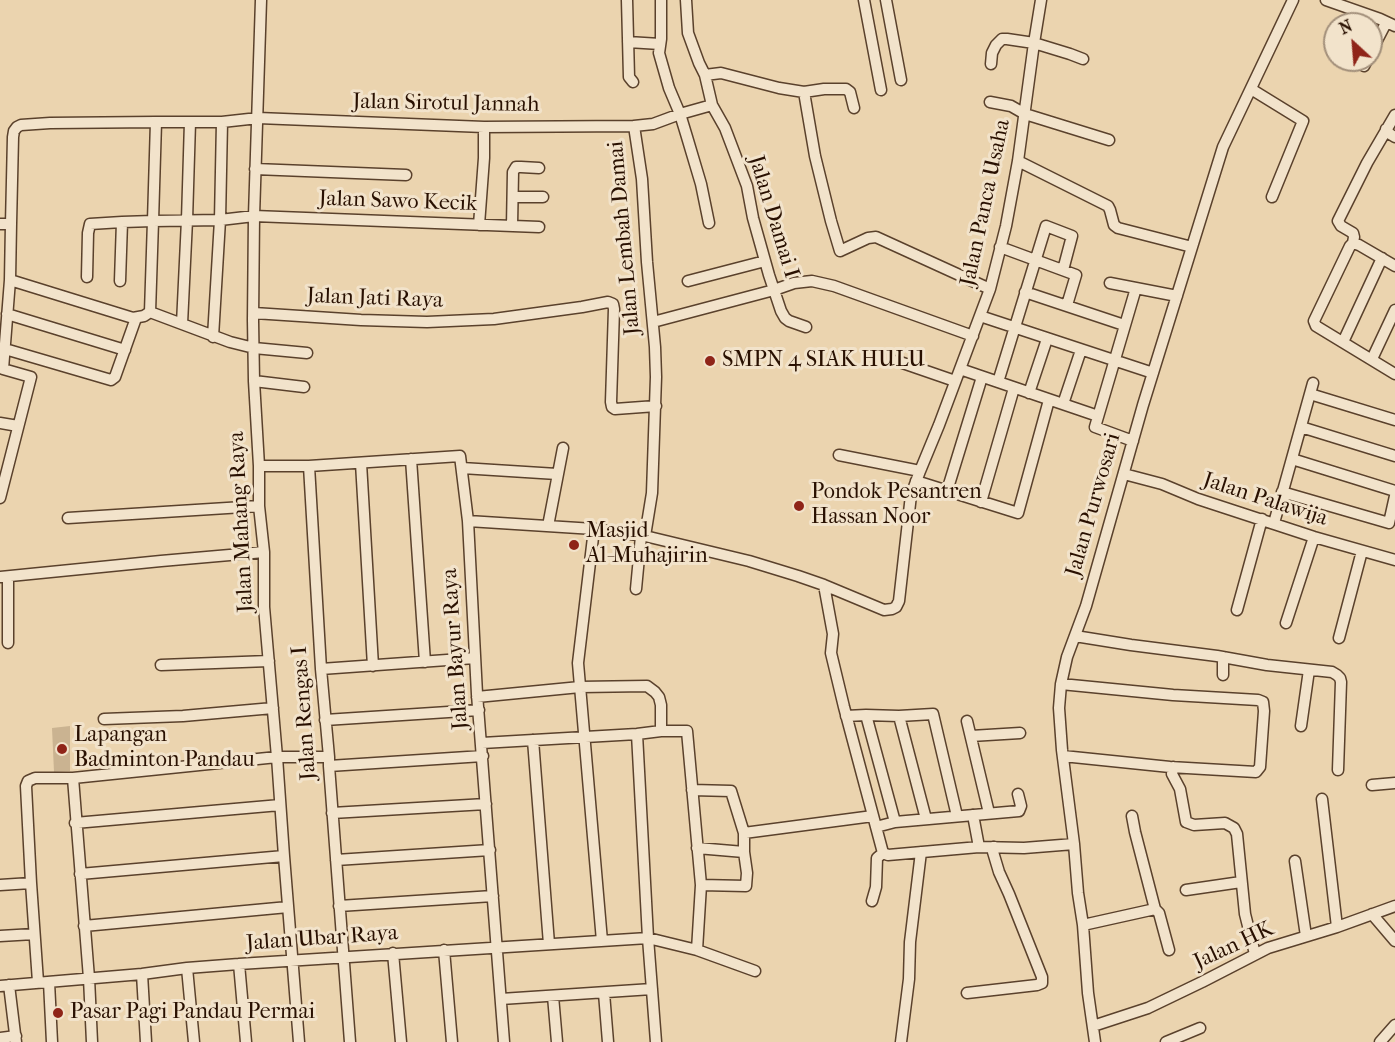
<!DOCTYPE html>
<style>
body{margin:0}
#map{position:relative;width:1395px;height:1042px;overflow:hidden;background:#ebd4af;font-family:"IM FELL French Canon",serif}
canvas{display:block}
.north{position:absolute;left:1323px;top:12px;width:60px;height:60px;box-sizing:border-box;background:#f2e3cb;border:2px solid #a28f7a;border-radius:50%;rotate:334deg;font-size:16px;font-weight:700;line-height:24px;text-align:center;color:#291001}
.north::after{content:'';display:block;margin:auto;width:21px;height:27px;background:#8f2418;clip-path:polygon(50% 0,100% 100%,50% 72%,0 100%)}
</style>
<div id="map">
<canvas width="1395" height="1042"></canvas>
<div class="north">N</div>
</div>
<script>
const g = document.querySelector('canvas').getContext('2d');
g.lineJoin = 'round';
function paint(path, color) {
  g.fillStyle = color;
  g.fill(path, 'evenodd');
}
function shape(rows) {
  const path = new Path2D();
  for (const r of rows) {
    path.moveTo(r[0], r[1]);
    for (let i = 2; i < r.length; i += 2) path.lineTo(r[i], r[i + 1]);
  }
  return path;
}
function strokePath(path, color, width, dash) {
  g.strokeStyle = color;
  g.lineWidth = width;
  g.lineCap = dash ? 'butt' : 'round';
  g.setLineDash(dash || []);
  g.stroke(path);
}
function write(font, color, halo, rows, align = 'center') {
  g.font = font + ' "IM FELL French Canon",serif';
  g.lineWidth = 6;
  g.setLineDash([]);
  g.textBaseline = 'middle';
  g.strokeStyle = halo;
  g.fillStyle = color;
  for (const [text, x, y, turn = 0] of rows) {
    g.save();
    g.translate(x, y);
    g.rotate((+turn || 0) * Math.PI / 180);
    g.textAlign = isNaN(turn) ? turn : align;
    if (halo) g.strokeText(text, 0, 0);
    g.fillText(text, 0, 0);
    g.restore();
  }
}
paint(shape([
 [70,726,70,771,54,772,52,728]
]), '#cab391');
const minor = shape([
 [261,0,254,216,253,320,254,381,259,466,259,506,264,552,264,607,277,757,284,856,299,1042],
 [627,0,629,77,633,82],
 [661,0,661,39,659,53,669,88,680,114,687,137,701,184,709,223],
 [864,0,881,90],
 [886,0,901,80],
 [1326,0,1380,19,1395,26],
 [628,42,660,44],
 [1371,52,1386,23],
 [991,64,992,53,996,45,1002,39,1007,39,1034,43,1070,54,1083,59],
 [1364,66,1367,60],
 [705,75,721,73,779,88,804,92,815,156,831,221,840,251,868,238,876,237,990,289],
 [1251,89,1303,121,1272,197],
 [804,92,824,89,846,89,850,92,854,108],
 [990,102,1011,106,1025,114,1109,140],
 [712,105,725,128,747,186,753,218,769,275,781,311,785,318,789,321,806,327],
 [190,122,187,220,182,324,230,342,254,348,307,353],
 [634,126,642,179,647,262,655,347,656,377,652,493,645,536],
 [1386,129,1390,134,1395,137],
 [1018,161,1108,206,1110,210,1114,225,1118,228,1192,247],
 [255,169,406,175],
 [513,197,543,197],
 [0,224,11,224,10,280,3,369,31,377,0,498],
 [11,224,13,137,14,131,17,127,21,125,50,123,156,122],
 [479,225,484,158,484,127],
 [512,226,513,172,516,167,521,167,539,168],
 [539,227,254,216,220,220,153,221,156,122,222,122,258,118,484,127,634,126,653,124,680,114,712,105,705,75,699,63,688,33,686,0],
 [1353,243,1354,237,1353,233,1341,226,1338,221,1367,163,1395,115],
 [1000,247,1076,275,1067,305],
 [1395,266,1359,245,1353,243,1350,246,1314,321,1316,326,1395,374],
 [87,277,88,233,90,224,122,222],
 [10,280,133,318,144,316,150,312,153,221,122,222,120,281],
 [688,281,765,261],
 [1110,283,1177,296],
 [1025,292,1124,325],
 [150,312,182,324],
 [254,313,361,320,427,322,494,319,582,307,608,302,613,304,614,309,611,402,612,407,615,409,656,406],
 [7,314,125,350],
 [980,316,1153,373],
 [653,322,774,290,794,283,812,281,834,286,973,336],
 [213,337,220,220,222,122],
 [1343,342,1382,258],
 [5,349,111,380,115,377,136,318],
 [1372,359,1395,310],
 [897,361,955,381],
 [960,369,1098,416],
 [254,381,304,387],
 [998,382,1046,226,1072,236,1063,270],
 [1029,393,1047,339],
 [1310,394,1395,420],
 [1063,404,1081,350],
 [0,423,18,426],
 [1301,427,1395,456],
 [1133,441,1095,427,1136,288],
 [839,455,920,471],
 [411,459,425,662],
 [1292,459,1395,491],
 [361,463,373,666],
 [259,466,309,466,460,456,468,521,477,694,504,1042],
 [309,466,321,669,329,757,329,766,350,1042],
 [462,468,557,474],
 [1124,474,1162,484,1198,499,1314,537,1395,560],
 [916,481,1018,513,1049,400],
 [947,491,982,377],
 [1282,492,1389,523,1395,496],
 [981,502,1014,388],
 [68,518,259,506],
 [468,521,594,529,645,536,749,561,798,576,824,585,884,610,892,609,896,607,899,601,911,495,920,471,939,425,990,289,1006,226,1018,161,1034,43,1041,0],
 [1274,523,1313,383],
 [548,526,563,448],
 [594,529,578,663,602,941],
 [0,577,161,561,264,552],
 [8,577,8,643],
 [824,585,833,634,831,653,844,707,883,853,888,855,979,847,1024,848,1074,844],
 [636,589,641,536],
 [1237,610,1262,519],
 [1286,623,1314,537],
 [1075,636,1131,645,1217,656,1267,665,1332,672,1337,675,1340,678,1341,682,1338,770],
 [1339,638,1362,551],
 [1223,657,1223,675],
 [161,665,269,661],
 [321,669,475,658],
 [1061,684,1173,695,1258,700,1263,702,1264,711,1260,767,1256,772,1170,767,1063,756],
 [477,697,580,687,647,686,655,692,659,697,661,705,661,731],
 [866,715,899,716,933,714,957,816],
 [846,716,866,715,895,822],
 [899,716,926,819],
 [104,719,183,716,273,708],
 [325,720,479,710],
 [967,721,989,813],
 [1301,726,1309,670],
 [637,734,648,938,656,1042],
 [971,736,1020,733],
 [533,740,549,944],
 [482,743,637,734,661,731,687,731,701,885,697,950],
 [329,766,483,756],
 [1173,767,1172,774,1180,789,1186,822,1194,825,1225,823,1234,828,1237,834,1245,914,1255,954],
 [73,778,89,978,92,1042],
 [1372,785,1395,783],
 [692,790,731,791,744,833,873,816],
 [1322,799,1337,927],
 [332,813,486,804],
 [973,815,979,847],
 [1132,816,1135,832,1155,909,1159,913,1169,950],
 [75,823,280,805],
 [876,827,895,822,1019,811,1021,806,1018,794],
 [697,848,744,852],
 [336,860,490,850],
 [1295,861,1306,936],
 [80,874,284,856],
 [0,885,31,883],
 [701,885,746,886,747,873,744,852,744,833],
 [1186,890,1241,882],
 [872,901,876,887,877,858,883,853],
 [339,906,493,896],
 [1372,914,1395,941],
 [1083,925,1155,909],
 [84,926,288,907],
 [0,936,34,934],
 [444,950,452,1042],
 [393,953,401,1042],
 [239,964,246,1042],
 [187,968,194,1042],
 [142,974,146,1042],
 [38,982,31,883,26,786,28,781,35,778,73,778,277,757,329,757],
 [49,982,52,1042],
 [9,985,16,1042],
 [0,986,142,974,187,968,239,964,648,938,697,950,755,971],
 [604,993,608,1042],
 [967,993,1037,985,1042,983,1042,977,1009,894,999,872,993,852,994,847],
 [553,996,557,1042],
 [501,999,652,989],
 [1093,1026,1148,1008,1202,982,1268,948,1337,927,1395,906],
 [0,1038,16,1036],
 [901,1042,909,979,910,942,921,852],
 [1095,1042,1088,993,1083,925,1078,893,1074,844,1062,750,1059,708,1061,684,1067,657,1086,606,1143,405,1223,147,1293,0],
 [1166,1042,1200,1028],
 [1380,1042,1395,1025]
]);
strokePath(minor, '#5a412c', 13);
strokePath(minor, '#f2e3cb', 10);
for (const [x, y, r, color] of [
 [710,361,6,"#8f2418"],
 [799,506,6,"#8f2418"],
 [574,545,6,"#8f2418"],
 [62,749,6,"#8f2418"],
 [58,1013,6,"#8f2418"]
]) {
  const dot = new Path2D();
  dot.arc(x, y, r, 0, 2 * Math.PI);
  g.fillStyle = color;
  g.fill(dot);
  strokePath(dot, '#f2e3cb', 2);
}
write('22px', '#291001', '#f2e3cb', [
 ["Jalan Sirotul Jannah",446,104,1],
 ["Jalan Sawo Kecik",398,202,2],
 ["Jalan Panca Usaha",986,203,-78],
 ["Jalan Damai I",773,217,73],
 ["Jalan Lembah Damai",625,238,-95],
 ["Jalan Jati Raya",375,299,2],
 ["Jalan Palawija",1265,500,18],
 ["Jalan Purwosari",1094,505,-74],
 ["Jalan Mahang Raya",242,522,-93],
 ["Jalan Bayur Raya",456,649,-94],
 ["Jalan Rengas I",305,713,-94],
 ["Jalan Ubar Raya",322,939,-4],
 ["Jalan HK",1234,946,-25]
]);
write('22px', '#291001', '#f2e3cb', [
 ["SMPN 4 SIAK HULU",722,361],
 ["Pondok Pesantren",811,493],
 ["Hassan Noor",811,518],
 ["Masjid",586,532],
 ["Al-Muhajirin",586,557],
 ["Lapangan",74,736],
 ["Badminton Pandau",74,761],
 ["Pasar Pagi Pandau Permai",70,1013]
], 'left');
</script>
